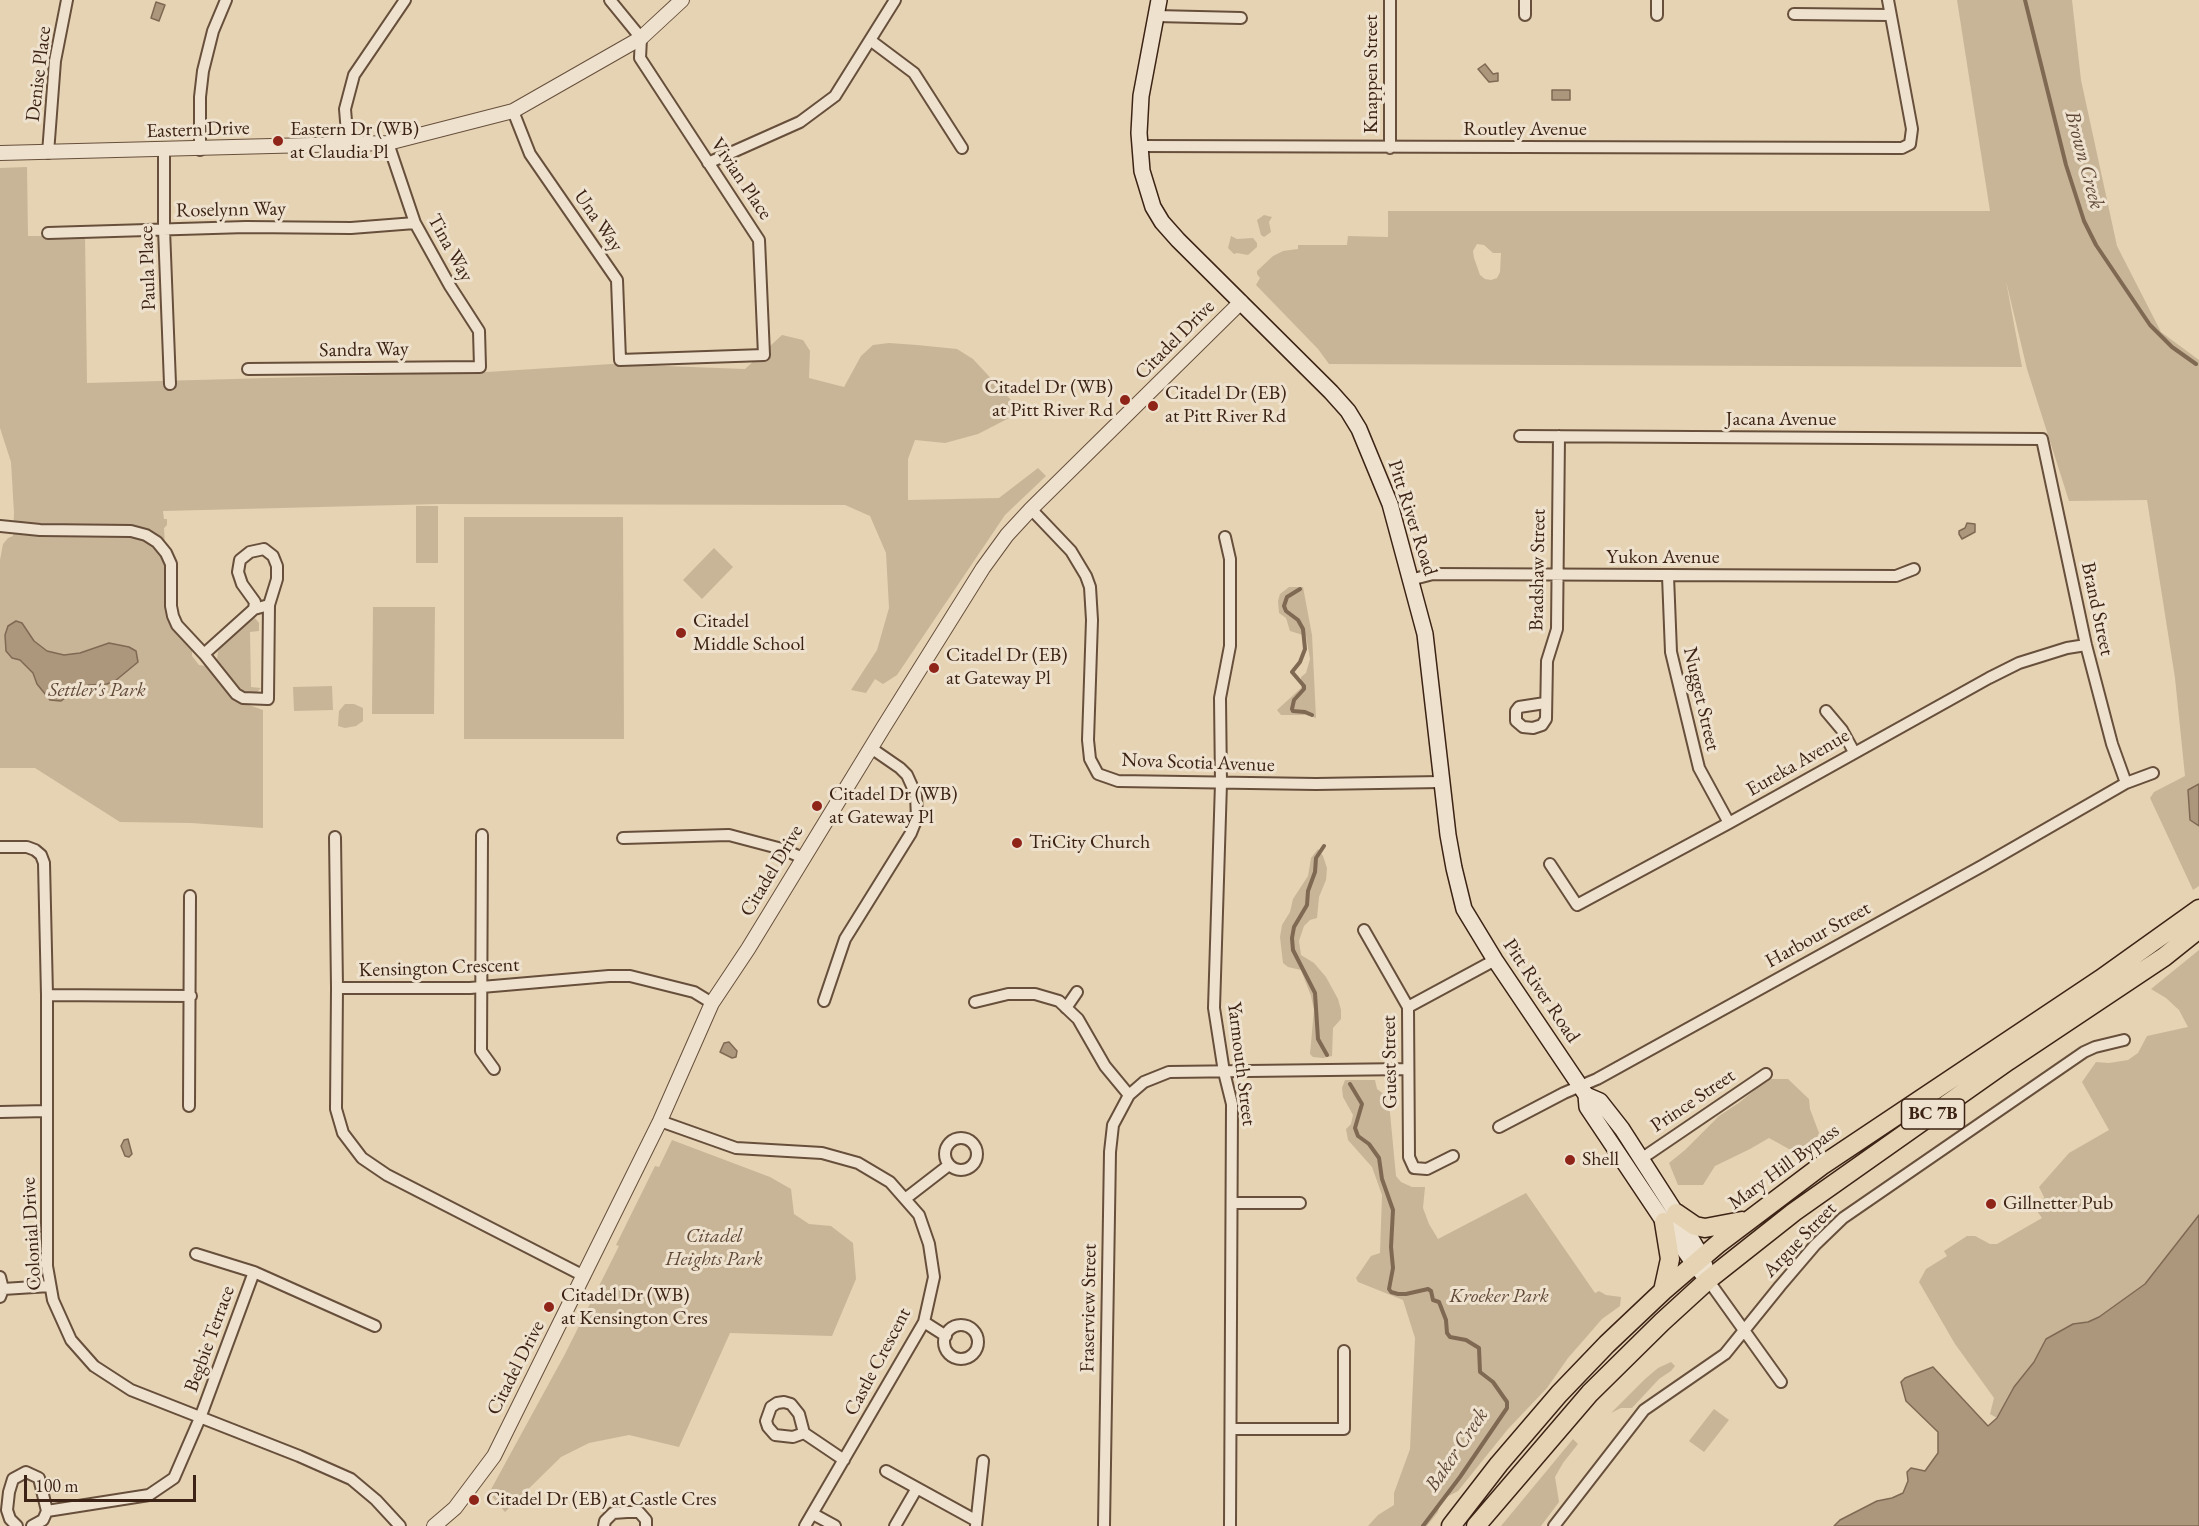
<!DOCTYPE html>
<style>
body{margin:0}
#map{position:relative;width:2199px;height:1526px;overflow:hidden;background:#e5d3b3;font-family:"EB Garamond",serif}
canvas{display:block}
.scale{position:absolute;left:24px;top:1475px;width:172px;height:27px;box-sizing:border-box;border:3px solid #3d2315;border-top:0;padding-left:8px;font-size:18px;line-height:21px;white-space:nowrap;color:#3d2315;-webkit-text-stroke:4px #eee2ce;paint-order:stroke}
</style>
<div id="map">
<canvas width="2199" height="1526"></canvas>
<div class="scale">100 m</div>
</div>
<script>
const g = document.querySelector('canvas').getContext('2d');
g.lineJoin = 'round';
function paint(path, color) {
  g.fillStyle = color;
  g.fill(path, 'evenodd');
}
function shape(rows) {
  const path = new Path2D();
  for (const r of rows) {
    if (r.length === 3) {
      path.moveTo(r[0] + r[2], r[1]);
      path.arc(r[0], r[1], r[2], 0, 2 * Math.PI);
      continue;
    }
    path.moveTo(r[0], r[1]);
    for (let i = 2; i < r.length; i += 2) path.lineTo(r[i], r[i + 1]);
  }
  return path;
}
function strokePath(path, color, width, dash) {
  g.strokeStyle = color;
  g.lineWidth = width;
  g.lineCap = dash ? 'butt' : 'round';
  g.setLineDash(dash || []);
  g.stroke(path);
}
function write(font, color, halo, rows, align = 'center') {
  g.font = font + ' "EB Garamond",serif';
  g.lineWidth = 6;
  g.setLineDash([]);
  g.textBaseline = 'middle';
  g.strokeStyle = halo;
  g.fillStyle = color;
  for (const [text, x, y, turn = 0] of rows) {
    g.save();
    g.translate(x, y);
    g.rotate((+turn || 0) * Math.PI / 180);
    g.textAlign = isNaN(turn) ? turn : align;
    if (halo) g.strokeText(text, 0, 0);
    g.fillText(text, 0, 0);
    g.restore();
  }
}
paint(shape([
 [1957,0,2072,0,2081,80,2117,246,2161,332,2199,360,2199,886,2193,890,2150,798,2154,792,2185,776,2175,678,2147,500,2069,501,2027,369,2006,281,2022,367,1329,364,1318,349,1256,285,1260,278,1257,274,1257,271,1273,256,1283,251,1298,249,1298,245,1347,245,1348,236,1388,237,1388,211,1990,211],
 [1477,244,1484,245,1493,253,1501,253,1500,272,1497,278,1491,280,1485,279,1480,275,1474,258,1473,251],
 [27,167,28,236,85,236,87,383,487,372,611,364,745,369,782,335,803,340,810,351,809,378,844,387,861,356,873,345,889,343,917,345,957,349,973,359,1011,400,1017,414,978,434,945,443,915,440,908,459,908,500,999,498,1038,468,1046,476,1005,515,897,675,883,684,875,679,866,693,851,690,877,650,889,608,886,553,870,516,845,505,438,504,163,511,164,519,167,519,167,525,164,528,167,581,177,632,192,650,192,656,199,665,206,666,232,699,263,710,263,828,191,823,120,822,35,768,0,768,0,560,3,544,8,538,13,536,14,513,11,462,0,428,0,168],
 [1264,215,1272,217,1269,222,1271,232,1264,237,1261,235,1257,220],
 [1231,236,1237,239,1253,238,1257,243,1257,247,1248,255,1237,253,1234,254,1228,248],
 [416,506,438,506,438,563,416,563],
 [464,517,623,517,624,739,464,739],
 [714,548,733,567,702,599,683,580],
 [1289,587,1303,587,1312,635,1316,718,1306,715,1281,715,1277,710,1301,688,1301,677,1306,673,1310,659,1306,636,1290,631,1286,618,1279,613,1278,601,1280,594],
 [373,607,435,607,434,714,372,714],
 [255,618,259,623,259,631,250,632,251,687,261,688,255,694,245,693,235,685,221,668,217,659,218,652,222,645,251,620],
 [332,686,333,710,294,711,293,687],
 [345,704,354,704,363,708,363,721,356,726,345,728,338,726,339,711],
 [1318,849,1323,856,1327,868,1326,880,1319,897,1317,918,1310,920,1304,926,1299,941,1301,955,1314,963,1326,977,1338,999,1341,1010,1341,1019,1333,1028,1332,1056,1323,1058,1313,1057,1310,1054,1314,1010,1311,996,1301,970,1288,967,1283,963,1280,937,1282,925,1290,912,1293,899,1308,876,1311,858],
 [2199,950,2199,1295,1997,1418,1990,1414,1994,1398,1955,1344,1919,1282,1926,1269,1947,1256,1944,1251,1967,1236,1975,1236,1990,1244,1997,1244,2042,1218,2037,1211,2041,1208,2044,1197,2039,1187,2069,1153,2109,1130,2082,1082,2096,1062,2109,1063,2128,1060,2138,1053,2147,1036,2188,1027,2179,1010,2166,998,2151,989],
 [1768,1079,1788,1079,1809,1099,1810,1109,1819,1133,1815,1142,1803,1148,1789,1149,1769,1138,1750,1149,1715,1166,1703,1185,1678,1185,1669,1163,1685,1150,1719,1116,1740,1102],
 [1345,1080,1375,1080,1377,1089,1386,1096,1390,1113,1396,1176,1401,1182,1412,1187,1425,1187,1423,1208,1429,1224,1438,1239,1526,1193,1595,1293,1599,1291,1606,1295,1621,1297,1620,1306,1602,1319,1568,1358,1547,1388,1508,1429,1458,1491,1441,1500,1438,1512,1427,1526,1368,1526,1378,1515,1394,1505,1394,1493,1410,1449,1415,1338,1403,1300,1358,1282,1356,1278,1371,1256,1380,1253,1382,1195,1372,1167,1348,1140,1346,1129,1351,1124,1353,1115,1343,1097,1342,1088],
 [672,1140,770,1177,791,1189,794,1214,809,1224,831,1226,853,1243,856,1279,832,1336,730,1333,679,1447,629,1435,589,1443,561,1457,505,1512,489,1493,565,1354,619,1246,616,1245,655,1166,659,1167],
 [1671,1362,1675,1366,1671,1371,1659,1379,1632,1408,1621,1408,1611,1413,1645,1379,1658,1368],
 [1714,1409,1729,1420,1704,1452,1689,1441],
 [1573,1439,1578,1444,1563,1463,1555,1477,1559,1502,1541,1526,1501,1526]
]), '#c8b598');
const water = shape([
 [156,2,165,5,159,21,151,18,156,2],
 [1485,64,1493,74,1498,73,1498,81,1489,82,1478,69,1485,64],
 [1552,90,1570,90,1570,100,1552,100,1552,90],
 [1967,523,1975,524,1975,532,1962,539,1959,534,1959,531,1965,528,1967,523],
 [16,621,22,623,34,641,47,651,64,655,80,653,109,643,129,647,136,651,138,662,115,681,107,684,89,685,78,689,61,701,50,700,37,684,33,673,20,660,12,658,6,651,5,635,8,626,16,621],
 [2199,784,2199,826,2190,820,2188,790,2199,784],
 [729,1042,737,1051,736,1057,732,1058,720,1052,724,1043,729,1042],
 [128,1139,132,1154,129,1157,125,1156,121,1146,124,1140,128,1139],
 [2199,1215,2199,1526,1834,1526,1840,1520,1877,1501,1892,1498,1903,1493,1908,1481,1907,1472,1911,1468,1925,1471,1938,1453,1938,1432,1906,1401,1901,1382,1905,1378,1933,1367,1988,1426,1997,1418,2014,1387,2034,1362,2046,1339,2073,1324,2088,1322,2099,1317,2145,1284,2199,1215]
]);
paint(water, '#ac977d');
strokePath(water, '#806953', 1.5);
strokePath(shape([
 [2025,0,2066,165,2084,221,2096,245,2150,325,2172,347,2196,364],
 [1300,589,1287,597,1284,606,1286,611,1298,620,1303,629,1305,649,1300,662,1292,672,1304,686,1304,689,1294,700,1292,709,1293,711,1305,712,1312,715],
 [1324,846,1316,858,1315,872,1308,891,1307,905,1294,927,1292,938,1293,950,1315,993,1318,1039,1327,1055],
 [1350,1084,1362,1104,1355,1128,1358,1136,1369,1144,1379,1158,1382,1179,1393,1210,1391,1247,1393,1268,1389,1289,1391,1292,1398,1294,1406,1294,1428,1289,1431,1291,1433,1300,1439,1302,1446,1320,1447,1333,1450,1337,1466,1340,1479,1348,1480,1372,1493,1382,1507,1402,1507,1408,1460,1477,1423,1526]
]), '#806953', 4);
const minor = shape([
 [1390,0,1390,148],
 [1525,0,1525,15],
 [1657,0,1657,15],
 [1794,14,1890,15],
 [1156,16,1241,18],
 [870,40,914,73,962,148],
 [513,111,530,154,617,280,620,360,764,355,759,240,640,58,641,38,610,0],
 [348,145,345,109,354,75,405,0],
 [1139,146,1902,148,1910,144,1912,129,1888,0],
 [164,150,164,229,170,384],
 [200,150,200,97,203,71,213,31,226,0],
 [48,153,55,61,67,0],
 [708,163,800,122,835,96,895,0],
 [48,233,246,227,351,228,415,223],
 [248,369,480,367,479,331,450,286,415,223,388,143],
 [1520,436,2042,439,2086,645,2112,744,2126,783],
 [1031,509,1071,551,1086,576,1090,587,1092,620,1088,740,1090,759,1098,774,1118,781,1316,784,1441,782],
 [0,526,40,530,131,531,146,535,157,542,166,553,171,564,171,606,173,616,177,625,204,654,236,694,243,698,268,699,269,605],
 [1225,537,1230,559,1230,646,1220,698,1221,783,1214,1008,1224,1072,1232,1104,1230,1526],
 [1668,576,1671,652,1699,768,1729,823],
 [1410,580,1433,574,1896,576,1914,569],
 [204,654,254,609,269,605,277,579,277,566,273,556,264,549,250,552,240,560,238,572,242,584,255,602,254,609],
 [1545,703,1519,707,1516,711,1516,721,1523,727,1533,728,1542,725,1546,719,1547,661,1557,629,1559,436],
 [1826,711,1842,730,1854,752],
 [482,835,481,1051,494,1069],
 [335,837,337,988],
 [623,838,729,835,782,849,803,858],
 [0,847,27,847,35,850,41,855,44,863,47,995,47,1266,53,1300,71,1340,94,1366,131,1390,299,1456,351,1479,376,1500,400,1526],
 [1550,864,1577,905,1729,823,1989,678,2019,663,2067,648,2086,645],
 [1364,930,1408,1007,1409,1157,1414,1168,1427,1169,1453,1156],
 [47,995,191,996],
 [824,1001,845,939,911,833,917,818,916,795,907,775,900,768,871,748],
 [975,1002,1008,994,1035,994,1059,1001,1078,1019,1105,1066,1129,1095],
 [1408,1007,1495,960],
 [1066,1008,1077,992],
 [189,1106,190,896],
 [0,1112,47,1111],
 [660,1121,736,1148,822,1153,858,1163,890,1182,919,1215,929,1244,934,1277,924,1322,805,1526],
 [1499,1127,1564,1093,1597,1079,1982,866,2126,783,2153,773],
 [961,1154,16],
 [1641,1159,1766,1074],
 [905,1199,949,1165],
 [1233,1203,1300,1203],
 [196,1254,254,1272,375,1326],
 [584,1276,387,1175,362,1158,343,1133,336,1109,337,988,470,988,609,976,630,976,694,992,712,1003],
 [0,1277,3,1289,0,1297],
 [1708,1280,1781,1382],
 [3,1289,50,1286],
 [924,1322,946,1336],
 [961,1342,17],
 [1231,1429,1344,1429,1344,1351],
 [804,1433,793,1437,775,1435,768,1427,766,1421,771,1407,777,1403,784,1402,791,1404,799,1414,804,1433,844,1460],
 [886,1471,975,1520],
 [47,1511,149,1495,174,1478,200,1418,254,1272],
 [813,1514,835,1526],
 [17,1526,10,1519,7,1510,9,1492,13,1479,26,1472,39,1478,47,1511,43,1520,32,1526],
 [604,1526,605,1521,613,1513,627,1512,639,1512,646,1520,646,1526],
 [895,1526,917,1488],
 [976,1526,983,1461],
 [1104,1526,1110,1152,1113,1125,1129,1095,1144,1082,1169,1072,1408,1069],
 [1554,1526,1644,1410,1725,1354,1780,1286,1815,1245,1843,1218,2084,1052,2095,1047,2124,1040]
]);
const tertiary = shape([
 [0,153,388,143,513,111,641,38,682,0],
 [434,1526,455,1508,494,1456,660,1121,712,1003,748,949,883,728,983,568,1007,535,1031,509,1241,302]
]);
const secondary = shape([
 [1159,0,1141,96,1139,133,1142,171,1153,207,1162,222,1178,240,1331,392,1348,411,1359,429,1390,504,1425,634,1448,835,1454,868,1464,909,1495,960,1580,1086,1586,1095,1587,1107,1664,1222,1694,1264,1708,1280],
 [1586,1095,1600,1101,1622,1129,1676,1213,1702,1257,1705,1266]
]);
const trunk = shape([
 [1676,1213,1695,1226,1705,1228,1742,1221],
 [1663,1291,1670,1259,1664,1222],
 [1451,1526,1499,1464,1559,1394,1607,1344,1663,1291,1719,1243,1821,1166,2101,979,2199,909],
 [1476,1526,1590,1393,1662,1322,1708,1280,1794,1212,2008,1061,2164,957,2199,929]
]);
strokePath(minor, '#674f3c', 14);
strokePath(tertiary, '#674f3c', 16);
strokePath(secondary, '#3d2315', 18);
strokePath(trunk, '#3d2315', 21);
strokePath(minor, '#eee2ce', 10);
strokePath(tertiary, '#eee2ce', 14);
strokePath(secondary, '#eee2ce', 15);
strokePath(trunk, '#e5d3b3', 18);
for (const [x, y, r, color] of [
 [278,141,6,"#8f2418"],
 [1125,400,6,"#8f2418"],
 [1153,406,6,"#8f2418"],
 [681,633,6,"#8f2418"],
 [934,668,6,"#8f2418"],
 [817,806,6,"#8f2418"],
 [1017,843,6,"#8f2418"],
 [1570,1160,6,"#8f2418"],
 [1991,1204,6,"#8f2418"],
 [549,1307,6,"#8f2418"],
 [474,1500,6,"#8f2418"]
]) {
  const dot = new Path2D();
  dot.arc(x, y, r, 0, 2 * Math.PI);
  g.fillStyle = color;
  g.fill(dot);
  strokePath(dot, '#eee2ce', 2);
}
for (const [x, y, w] of [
 [1933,1114,63]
]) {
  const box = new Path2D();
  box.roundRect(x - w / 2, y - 15, w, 30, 4.5);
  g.fillStyle = '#eee2ce';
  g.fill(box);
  strokePath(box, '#3d2315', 1.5);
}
write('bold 18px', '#3d2315', null, [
 ["BC 7B",1933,1114]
]);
write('20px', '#3d2315', '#eee2ce', [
 ["Denise Place",39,74,-83],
 ["Knappen Street",1372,74,-90],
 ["Eastern Drive",198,130,-2],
 ["Routley Avenue",1525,130],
 ["Vivian Place",741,179,56],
 ["Roselynn Way",231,210,-1],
 ["Una Way",598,221,55],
 ["Tina Way",450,248,61],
 ["Paula Place",148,268,-92],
 ["Citadel Drive",1175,340,-45],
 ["Sandra Way",364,350,-1],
 ["Jacana Avenue",1781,420],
 ["Pitt River Road",1412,518,72],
 ["Yukon Avenue",1663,558],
 ["Bradshaw Street",1538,570,-89],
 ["Brand Street",2097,609,78],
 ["Nugget Street",1701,699,77],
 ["Nova Scotia Avenue",1198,763,2],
 ["Eureka Avenue",1798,763,-30],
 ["Citadel Drive",772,871,-59],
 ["Harbour Street",1818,935,-29],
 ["Kensington Crescent",439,968,-2],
 ["Pitt River Road",1541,991,56],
 ["Guest Street",1390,1062,-91],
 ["Yarmouth Street",1241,1064,83],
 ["Prince Street",1693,1101,-34],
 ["Mary Hill Bypass",1784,1167,-36],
 ["Colonial Drive",32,1234,-93],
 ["Argue Street",1800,1240,-46],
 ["Fraserview Street",1089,1308,-89],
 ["Begbie Terrace",210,1339,-70],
 ["Castle Crescent",878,1362,-62],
 ["Citadel Drive",516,1368,-63]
]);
write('20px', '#3d2315', '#eee2ce', [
 ["Eastern Dr (WB)",290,130],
 ["at Claudia Pl",290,153],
 ["Citadel Dr (WB)",1113,388,"right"],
 ["at Pitt River Rd",1113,411,"right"],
 ["Citadel Dr (EB)",1165,394],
 ["at Pitt River Rd",1165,417],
 ["Citadel",693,622],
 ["Middle School",693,645],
 ["Citadel Dr (EB)",946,656],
 ["at Gateway Pl",946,679],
 ["Citadel Dr (WB)",829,795],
 ["at Gateway Pl",829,818],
 ["TriCity Church",1029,843],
 ["Shell",1582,1160],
 ["Gillnetter Pub",2003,1204],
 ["Citadel Dr (WB)",561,1296],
 ["at Kensington Cres",561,1319],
 ["Citadel Dr (EB) at Castle Cres",486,1500]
], 'left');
write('italic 20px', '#604836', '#eee2ce', [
 ["Settler's Park",97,691],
 ["Citadel",714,1237],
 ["Heights Park",714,1260],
 ["Kroeker Park",1499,1297]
]);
write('italic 21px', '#5e4634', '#eee2ce', [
 ["Brown Creek",2084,160,75],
 ["Baker Creek",1457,1450,-56]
]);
</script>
